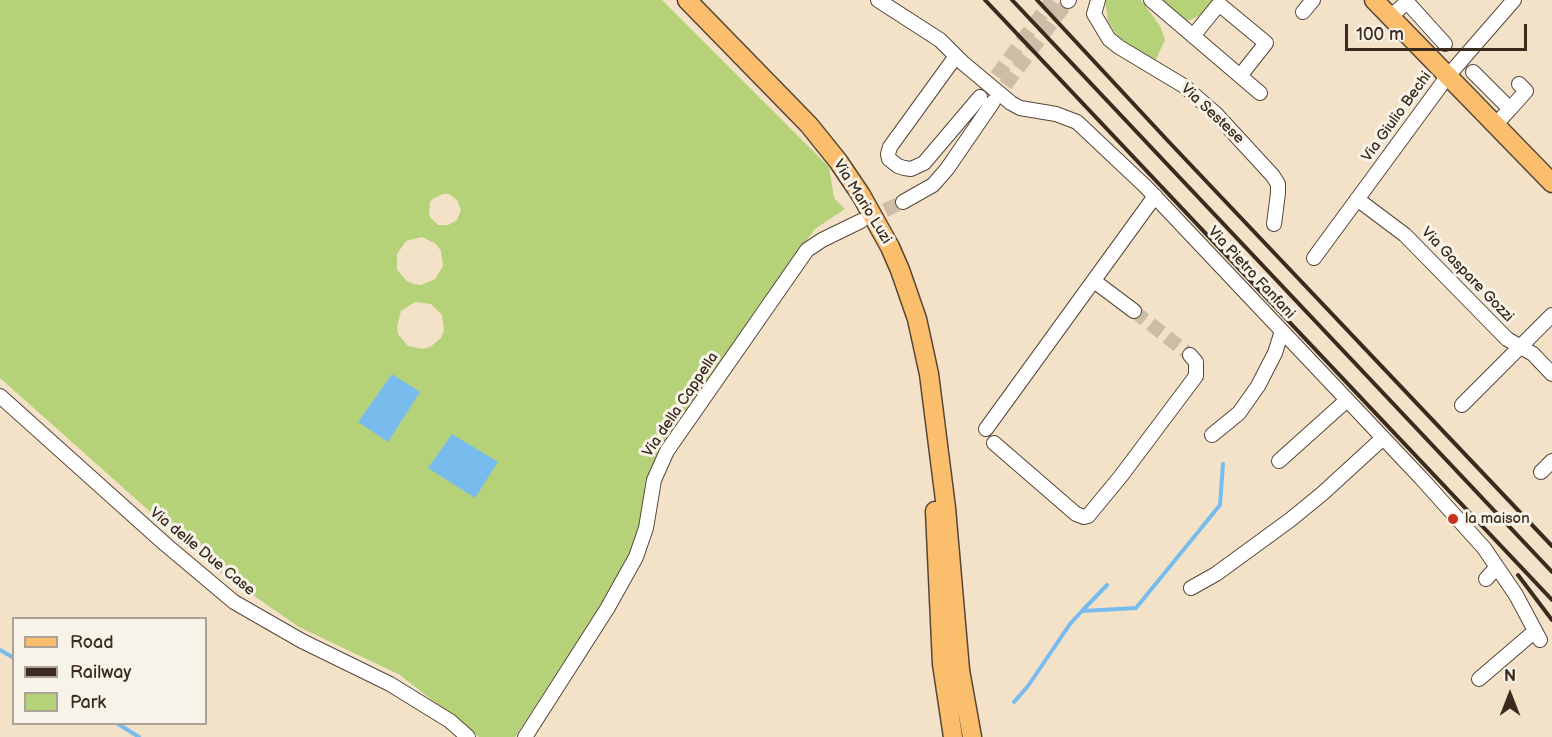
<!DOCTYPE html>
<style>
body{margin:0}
#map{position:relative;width:1552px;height:737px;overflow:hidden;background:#f3e2c8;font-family:"Balsamiq Sans",sans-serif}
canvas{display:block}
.legend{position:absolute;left:12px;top:617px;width:195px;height:108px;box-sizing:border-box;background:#f7f3e8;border:2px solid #aca397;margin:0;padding:8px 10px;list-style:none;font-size:18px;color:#3b2a1e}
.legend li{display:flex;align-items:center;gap:12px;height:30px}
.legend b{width:30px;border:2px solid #aca397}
.north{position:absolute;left:1480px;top:665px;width:60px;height:60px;-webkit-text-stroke:4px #f7f3e8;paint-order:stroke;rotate:0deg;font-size:16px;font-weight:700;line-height:24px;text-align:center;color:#3b2a1e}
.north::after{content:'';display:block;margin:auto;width:21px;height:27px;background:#3b2a1e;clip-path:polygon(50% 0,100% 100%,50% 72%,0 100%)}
.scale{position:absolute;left:1345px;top:24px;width:182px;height:27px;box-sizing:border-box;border:3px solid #3b2a1e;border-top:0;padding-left:8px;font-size:18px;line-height:21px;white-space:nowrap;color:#3b2a1e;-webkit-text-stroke:4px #f7f3e8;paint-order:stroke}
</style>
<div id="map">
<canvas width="1552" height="737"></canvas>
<ul class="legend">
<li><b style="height:8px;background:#fabe6d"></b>Road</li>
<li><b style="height:8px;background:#3b2a1e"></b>Railway</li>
<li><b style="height:16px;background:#b6d278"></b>Park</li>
</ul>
<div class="north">N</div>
<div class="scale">100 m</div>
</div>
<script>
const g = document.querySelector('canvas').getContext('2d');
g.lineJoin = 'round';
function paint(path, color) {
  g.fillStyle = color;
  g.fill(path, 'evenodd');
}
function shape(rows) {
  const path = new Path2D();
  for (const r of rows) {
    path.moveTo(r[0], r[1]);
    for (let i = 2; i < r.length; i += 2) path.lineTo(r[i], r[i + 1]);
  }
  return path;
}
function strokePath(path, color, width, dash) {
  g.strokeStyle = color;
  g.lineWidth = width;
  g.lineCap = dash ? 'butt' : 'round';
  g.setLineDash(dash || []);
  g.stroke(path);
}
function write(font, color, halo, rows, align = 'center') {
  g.font = font + ' "Balsamiq Sans",sans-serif';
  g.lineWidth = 6;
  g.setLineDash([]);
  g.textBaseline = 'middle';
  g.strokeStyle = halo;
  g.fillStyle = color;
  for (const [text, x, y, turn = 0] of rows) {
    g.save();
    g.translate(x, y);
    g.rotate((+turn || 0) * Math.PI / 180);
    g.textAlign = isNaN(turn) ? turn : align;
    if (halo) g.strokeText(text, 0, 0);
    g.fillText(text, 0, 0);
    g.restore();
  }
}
paint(shape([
 [0,0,662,0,829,167,834,198,845,209,815,229,756,309,650,471,645,485,644,516,631,558,515,737,479,737,400,675,299,627,211,566,0,378],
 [443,194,449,194,457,200,461,210,457,220,448,225,438,225,430,217,429,212,430,202,434,198],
 [422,237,436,244,441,251,443,266,435,279,421,285,414,284,407,281,397,270,397,254,406,241],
 [415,302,431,304,442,315,444,331,441,338,430,347,422,349,408,346,398,334,397,327,401,311],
 [1105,0,1141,0,1160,26,1165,40,1155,61,1141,54,1118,36,1108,21],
 [1158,0,1212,0,1203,14,1188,21]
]), '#b6d278');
paint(shape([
 [392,374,420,392,388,442,358,422],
 [452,434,498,462,475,498,428,468]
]), '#78bcee');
strokePath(shape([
 [1083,610,1107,585],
 [0,650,14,658],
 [1014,702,1028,686,1070,624,1082,611,1136,608,1220,505,1223,464],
 [118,724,139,737]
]), '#78bcee', 4);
strokePath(shape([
 [984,93,1052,0],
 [993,102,1068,1],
 [866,219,903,202],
 [1134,311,1190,355]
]), '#cebda6', 14, [14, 7]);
const minor = shape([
 [878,0,940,40,963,63,1011,103,1020,108,1056,114,1077,122,1145,186,1421,478,1484,548,1516,595,1540,640],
 [1098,0,1094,14,1109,39,1119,47,1184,86,1216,114,1273,176,1278,184,1278,193,1274,224],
 [1151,0,1260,93],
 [1068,1,1069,0],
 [1303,12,1313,0],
 [1390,17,1407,2,1445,44],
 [1193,36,1219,4,1266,43,1240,76],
 [956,56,890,147,888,154,889,159,898,166,904,168,911,169,924,163,980,97],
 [1473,72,1510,109,1495,125],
 [1510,109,1526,91,1519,84],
 [1357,199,1405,235,1507,339,1533,354,1552,374],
 [903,202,933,185,947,169,993,102],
 [1314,258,1447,77,1514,0],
 [1094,281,1134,311],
 [0,396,165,544,234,602,302,641,390,684,450,721,468,737],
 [1462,405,1552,315],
 [986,429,1155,196],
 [1212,435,1239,413,1258,386,1275,353,1282,331],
 [994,443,1076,514,1084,517,1088,516,1121,476,1196,376,1196,362,1190,355],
 [1279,461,1347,400],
 [1541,472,1552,461],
 [1486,579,1497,567],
 [1191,588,1216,574,1290,520,1323,493,1383,438],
 [1479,679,1535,631],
 [525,737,607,609,636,557,646,528,654,480,667,451,807,250,822,240,861,221]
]);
const major = shape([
 [687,0,809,125,838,161,861,195,890,247,900,270,917,319,929,374,946,508,960,670,972,737],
 [1374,0,1552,183],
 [935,511,942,664,953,737]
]);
strokePath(minor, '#574638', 16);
strokePath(major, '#574638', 21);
strokePath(minor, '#fff', 14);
strokePath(major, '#fabe6d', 18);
strokePath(shape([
 [985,0,1552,600],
 [1012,0,1552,572],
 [1037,0,1169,142,1552,546],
 [1518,575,1552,620]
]), '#3b2a1e', 4);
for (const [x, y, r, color] of [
 [1453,519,6,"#c8321e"]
]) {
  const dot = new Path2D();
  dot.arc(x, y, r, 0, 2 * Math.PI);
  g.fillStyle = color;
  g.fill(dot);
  strokePath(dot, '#f7f3e8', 2);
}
write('15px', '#3b2a1e', '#f7f3e8', [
 ["Via Sestese",1212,114,43],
 ["Via Giulio Bechi",1397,117,-54],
 ["Via Mario Luzi",862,202,58],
 ["Via Pietro Fanfani",1251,273,47],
 ["Via Gaspare Gozzi",1467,275,46],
 ["Via della Cappella",681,405,-56],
 ["Via delle Due Case",202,552,39]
]);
write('15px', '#3b2a1e', '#f7f3e8', [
 ["la maison",1465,519]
], 'left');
</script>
